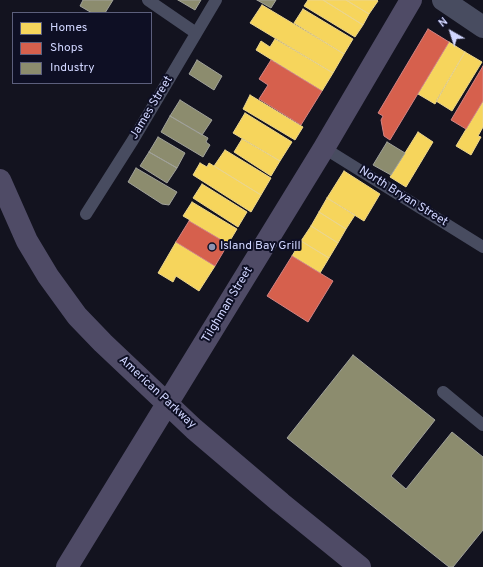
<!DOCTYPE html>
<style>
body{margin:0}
#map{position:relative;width:483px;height:567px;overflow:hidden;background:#13131f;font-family:Overpass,sans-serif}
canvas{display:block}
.legend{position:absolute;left:12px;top:12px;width:140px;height:72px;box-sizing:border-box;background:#0e0f24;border:1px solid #5c5f7c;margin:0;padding:5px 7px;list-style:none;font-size:12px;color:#d1d6ff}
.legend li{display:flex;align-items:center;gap:8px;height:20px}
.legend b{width:20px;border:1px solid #5c5f7c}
.north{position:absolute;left:431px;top:12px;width:40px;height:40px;-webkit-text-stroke:3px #0e0f24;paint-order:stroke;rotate:321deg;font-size:11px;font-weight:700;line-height:16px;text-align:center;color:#d1d6ff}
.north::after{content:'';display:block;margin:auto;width:14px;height:18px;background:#d1d6ff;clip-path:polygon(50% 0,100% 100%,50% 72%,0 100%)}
</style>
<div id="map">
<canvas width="483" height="567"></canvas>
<ul class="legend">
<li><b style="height:11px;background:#f6d55c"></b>Homes</li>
<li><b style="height:11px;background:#d6604d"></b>Shops</li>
<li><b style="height:11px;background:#8c8c6e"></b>Industry</li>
</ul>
<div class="north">N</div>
</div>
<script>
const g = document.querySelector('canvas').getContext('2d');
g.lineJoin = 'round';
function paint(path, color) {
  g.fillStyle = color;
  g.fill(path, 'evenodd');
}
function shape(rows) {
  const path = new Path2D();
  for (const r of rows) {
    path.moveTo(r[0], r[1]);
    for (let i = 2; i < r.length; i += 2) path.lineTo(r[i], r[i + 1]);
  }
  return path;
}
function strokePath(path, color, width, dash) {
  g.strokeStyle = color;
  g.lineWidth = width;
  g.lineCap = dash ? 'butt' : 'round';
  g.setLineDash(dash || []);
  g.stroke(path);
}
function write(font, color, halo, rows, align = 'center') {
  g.font = font + ' Overpass,sans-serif';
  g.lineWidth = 4;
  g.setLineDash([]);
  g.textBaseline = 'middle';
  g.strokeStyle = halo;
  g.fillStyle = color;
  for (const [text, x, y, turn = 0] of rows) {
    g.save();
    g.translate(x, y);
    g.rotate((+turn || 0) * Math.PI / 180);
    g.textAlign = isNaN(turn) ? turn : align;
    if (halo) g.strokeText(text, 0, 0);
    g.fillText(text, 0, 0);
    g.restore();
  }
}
const homes = shape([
 [308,0,323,0,363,25,355,37,304,6,308,0],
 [323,0,346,0,369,14,363,25,323,0],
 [346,0,377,0,378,1,369,14,346,0],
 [262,5,344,54,333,73,250,23,262,5],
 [303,9,353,39,344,54,294,23,303,9],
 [275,39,333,73,322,91,256,50,261,41,270,47,275,39],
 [449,42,465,52,435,104,418,94,449,42],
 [465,52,482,62,452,111,436,101,465,52],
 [250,95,303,127,295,140,243,109,250,95],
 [483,101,483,127,478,136,481,137,471,155,456,146,483,101],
 [245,113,292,142,280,161,233,133,245,113],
 [418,132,433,142,406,187,390,177,418,132],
 [242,139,280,161,271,176,234,152,242,139],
 [225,150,271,178,261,195,214,166,225,150],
 [200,163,207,167,209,163,261,195,251,212,193,175,200,163],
 [344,171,380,194,364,221,327,198,344,171],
 [202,184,247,212,238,227,193,198,202,184],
 [327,198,355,215,346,229,319,212,327,198],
 [192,202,237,229,228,244,189,221,190,220,183,216,192,202],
 [319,212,346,229,338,243,311,226,319,212],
 [311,226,338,243,329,258,301,241,311,226],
 [301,241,329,258,320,273,292,256,301,241],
 [176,242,215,266,199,291,176,276,173,282,158,273,176,242]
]);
paint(homes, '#f6d55c');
strokePath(homes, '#ebd58d', 1);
const shops = shape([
 [428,29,449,42,390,140,384,136,381,120,383,116,378,113,428,29],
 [271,60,322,91,301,125,259,99,268,85,259,79,271,60],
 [483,66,483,101,466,129,451,120,483,66],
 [189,221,228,244,215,266,176,242,189,221],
 [292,256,333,281,308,322,267,296,292,256]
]);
paint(shops, '#d6604d');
strokePath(shops, '#d48382', 1);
const industry = shape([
 [83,0,113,0,105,13,92,13,80,6,83,0],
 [178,0,201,0,195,10,178,0],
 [257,0,276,0,271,8,257,0],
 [197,60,222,76,214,90,189,74,197,60],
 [180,100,212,120,202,135,170,116,180,100],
 [170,116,208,138,206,142,210,145,203,157,161,132,170,116],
 [158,137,185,153,177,168,149,152,158,137],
 [387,142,405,153,391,175,373,165,387,142],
 [149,152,177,168,167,183,140,166,149,152],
 [136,168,177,192,169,205,162,204,128,182,136,168],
 [353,355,435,420,391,476,406,489,452,432,483,457,483,530,453,567,449,567,287,438,353,355]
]);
paint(industry, '#8c8c6e');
strokePath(industry, '#a1a29a', 1);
strokePath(shape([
 [148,0,196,33],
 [324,148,483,247],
 [86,214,133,140,216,0],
 [443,392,483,425]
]), '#484c60', 12);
strokePath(shape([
 [443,0,483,27]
]), '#484c60', 22);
strokePath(shape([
 [0,180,27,241,48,276,77,316,103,343,194,429,281,503,360,567],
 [67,567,324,148,411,0]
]), '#4f4b66', 22);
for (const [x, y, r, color] of [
 [212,247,4,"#8e92b1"]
]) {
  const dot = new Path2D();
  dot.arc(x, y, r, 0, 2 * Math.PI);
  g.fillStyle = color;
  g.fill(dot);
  strokePath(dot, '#0e0f24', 1.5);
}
write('12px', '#d1d6ff', '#0e0f24', [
 ["James Street",152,108,-59],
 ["North Bryan Street",403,197,32],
 ["Tilghman Street",228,305,-59],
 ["American Parkway",157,393,43]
]);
write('12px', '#d1d6ff', '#0e0f24', [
 ["Island Bay Grill",220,247]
], 'left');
</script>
